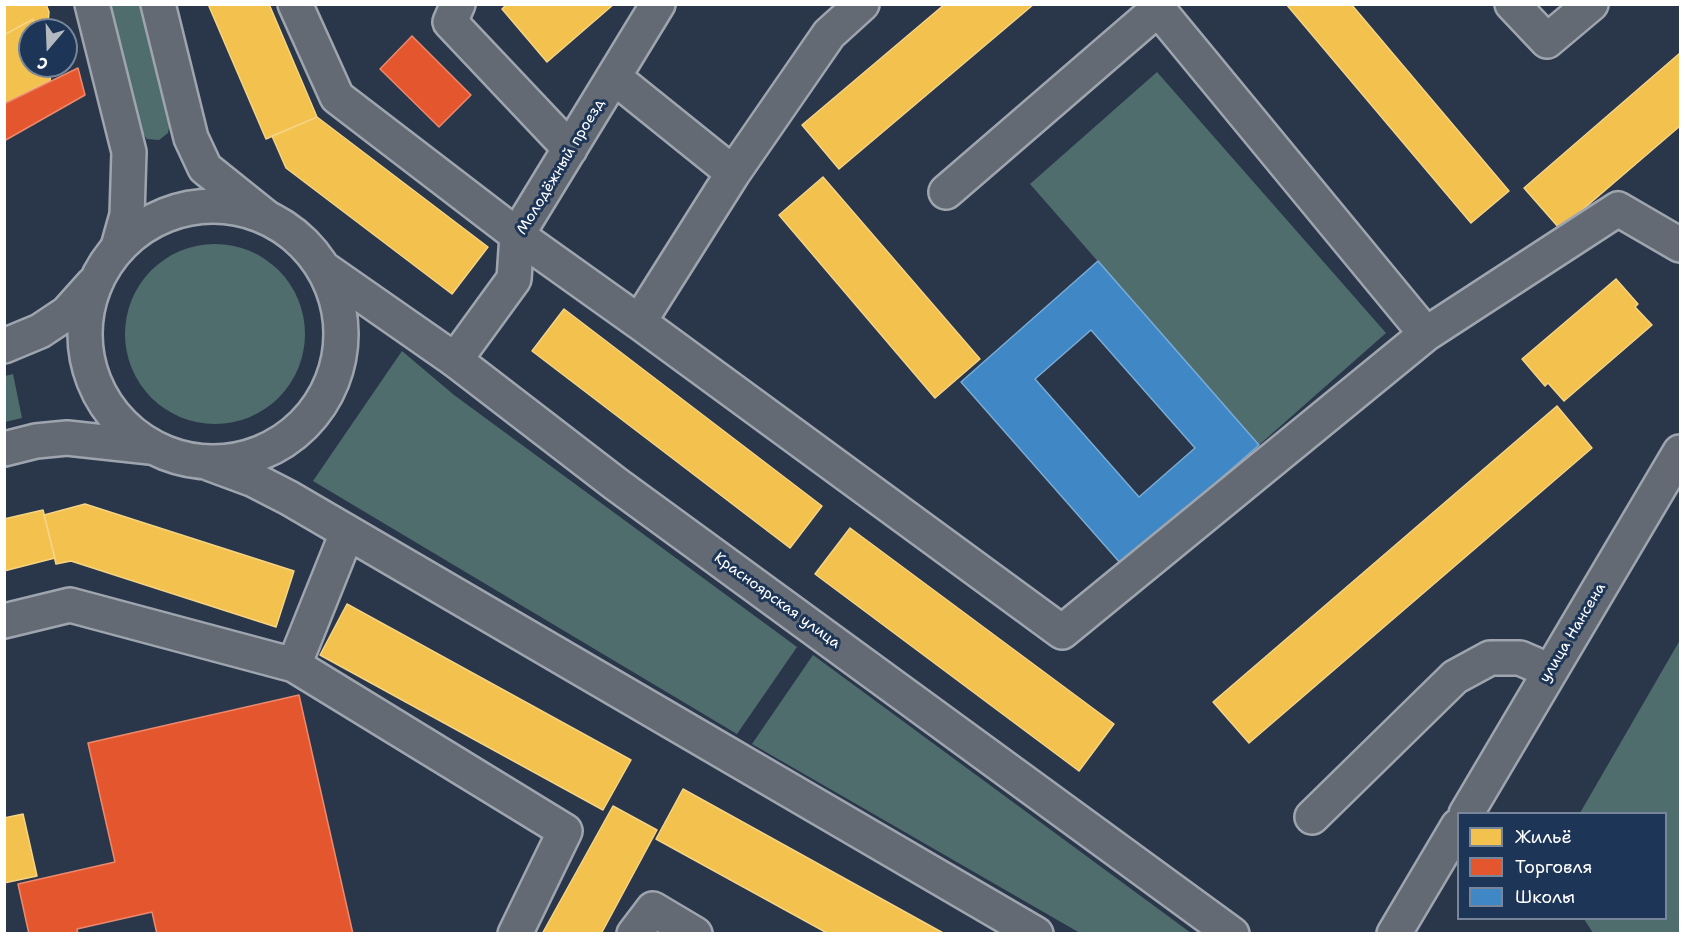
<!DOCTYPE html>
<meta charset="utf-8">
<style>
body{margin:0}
#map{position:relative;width:1685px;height:938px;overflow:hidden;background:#2a374a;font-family:"Shantell Sans",sans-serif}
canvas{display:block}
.frame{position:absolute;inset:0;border:6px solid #fff;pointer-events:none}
.legend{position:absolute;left:1457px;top:812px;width:210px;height:108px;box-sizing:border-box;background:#1d3557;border:2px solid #77869a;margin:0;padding:8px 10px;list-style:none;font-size:18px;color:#fff}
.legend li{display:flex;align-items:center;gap:12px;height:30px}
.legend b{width:30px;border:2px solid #77869a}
.north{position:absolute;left:18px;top:18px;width:60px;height:60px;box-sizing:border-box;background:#1d3557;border:2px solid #77869a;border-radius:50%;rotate:199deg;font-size:16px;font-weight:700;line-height:24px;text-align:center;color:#fff}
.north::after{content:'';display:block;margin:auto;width:21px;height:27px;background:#b4b9c0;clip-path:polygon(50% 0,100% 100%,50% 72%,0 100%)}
</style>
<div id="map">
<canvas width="1685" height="938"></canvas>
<div class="frame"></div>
<ul class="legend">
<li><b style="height:16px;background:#f2c14e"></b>Жильё</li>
<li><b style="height:16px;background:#e4572e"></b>Торговля</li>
<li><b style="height:16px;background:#3f88c5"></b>Школы</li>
</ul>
<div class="north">С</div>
</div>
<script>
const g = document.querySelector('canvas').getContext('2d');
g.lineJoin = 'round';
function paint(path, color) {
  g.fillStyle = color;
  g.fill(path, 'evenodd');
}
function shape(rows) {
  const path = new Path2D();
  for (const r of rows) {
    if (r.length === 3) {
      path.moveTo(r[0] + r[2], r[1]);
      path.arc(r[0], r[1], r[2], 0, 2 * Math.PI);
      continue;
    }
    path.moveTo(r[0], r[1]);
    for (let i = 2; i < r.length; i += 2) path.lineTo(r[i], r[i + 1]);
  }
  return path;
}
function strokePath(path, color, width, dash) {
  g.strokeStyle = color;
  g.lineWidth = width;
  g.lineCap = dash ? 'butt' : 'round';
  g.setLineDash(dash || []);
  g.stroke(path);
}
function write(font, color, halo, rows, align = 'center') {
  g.font = font + ' "Shantell Sans",sans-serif';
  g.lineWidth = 6;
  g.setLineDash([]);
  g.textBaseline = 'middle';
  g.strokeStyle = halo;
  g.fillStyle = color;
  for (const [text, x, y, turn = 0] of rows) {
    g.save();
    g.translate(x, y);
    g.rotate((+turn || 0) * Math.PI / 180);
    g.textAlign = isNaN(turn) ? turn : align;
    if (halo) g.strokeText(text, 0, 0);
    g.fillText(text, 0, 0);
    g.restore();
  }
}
paint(shape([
 [108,5,141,5,170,123,168,133,159,140,147,139,140,130],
 [1157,72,1386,333,1259,445,1030,184],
 [215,334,90],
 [402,351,454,395,797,647,737,734,313,481],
 [13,374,22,418,5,422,5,376],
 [1680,640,1680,933,1593,933,1584,919,1666,918,1666,814,1580,813],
 [813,655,1191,933,1080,933,752,744]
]), '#506d6e');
const homes = shape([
 [4,4,46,4,49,12,48,23,37,29,33,19,4,35,4,4],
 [208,4,269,4,317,117,266,139,208,4],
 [507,4,614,4,547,62,502,9,507,4],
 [945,4,1034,4,839,169,802,125,945,4],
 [1286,4,1351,4,1509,191,1471,223,1286,4],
 [33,19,38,30,30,30,30,66,52,66,50,81,4,104,4,35,33,19],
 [1680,53,1680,126,1560,229,1524,188,1680,53],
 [317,117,488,247,452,294,286,168,272,136,317,117],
 [823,177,980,359,935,398,779,215,823,177],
 [1616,279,1638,304,1635,307,1652,325,1564,401,1548,383,1545,386,1522,359,1616,279],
 [564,309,822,506,790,548,532,351,564,309],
 [1557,406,1592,448,1249,743,1213,702,1557,406],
 [85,504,294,571,276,627,71,561,56,564,44,515,85,504],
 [43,510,55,558,4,571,4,519,43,510],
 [850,528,1114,724,1079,771,815,574,850,528],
 [347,604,631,760,603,810,320,655,347,604],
 [683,789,945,934,829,934,656,839,683,789],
 [613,806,657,830,601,934,542,934,613,806],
 [23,814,37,876,4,883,4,818,23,814]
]);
paint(homes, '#f2c14e');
strokePath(homes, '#f6d483', 1.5);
const shops = shape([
 [412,36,471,95,439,127,380,69,412,36],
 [78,68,85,95,4,141,4,104,78,68],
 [299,695,353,934,157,934,152,912,77,929,78,934,29,934,18,884,115,862,88,743,299,695]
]);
paint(shops, '#e4572e');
strokePath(shops, '#ec896d', 1.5);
const schools = shape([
 [1098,261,1259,445,1122,565,961,382,1098,261],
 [1091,330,1195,448,1139,497,1035,379,1091,330]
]);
paint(schools, '#3f88c5');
strokePath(schools, '#79acd6', 1.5);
const minor = shape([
 [92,4,129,152,127,215,118,247],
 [158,4,191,138,205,168,266,217],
 [295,4,337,97,517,235,639,322],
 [458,4,450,22,570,149],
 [1512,4,1547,41,1591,4],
 [615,78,733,173,639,322,1062,632,1426,334,1158,9,946,192],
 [733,173,829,34,862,4],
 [1426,334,1618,209,1680,245],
 [455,360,514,279,517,235,658,4],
 [347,533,294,665,565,831,515,934],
 [4,621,70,605,294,665],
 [1466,814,1680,452],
 [1312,817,1455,677,1490,658,1520,658,1550,671],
 [634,934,653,909,695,934],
 [1394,934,1458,826]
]);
const major = shape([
 [213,334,128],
 [323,268,455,360,616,484,1232,934],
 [4,346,40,331,67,313,93,284],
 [4,449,36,441,67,438,150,447],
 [208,463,254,480,289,498,1036,934]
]);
strokePath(minor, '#9fa5ae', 38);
strokePath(major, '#9fa5ae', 38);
strokePath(minor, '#636a74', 33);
strokePath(major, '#636a74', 33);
write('15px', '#fff', '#1d3557', [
 ["Молодёжный проезд",561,167,-59],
 ["Красноярская улица",777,601,36],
 ["улица Нансена",1573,633,-59]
]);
</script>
